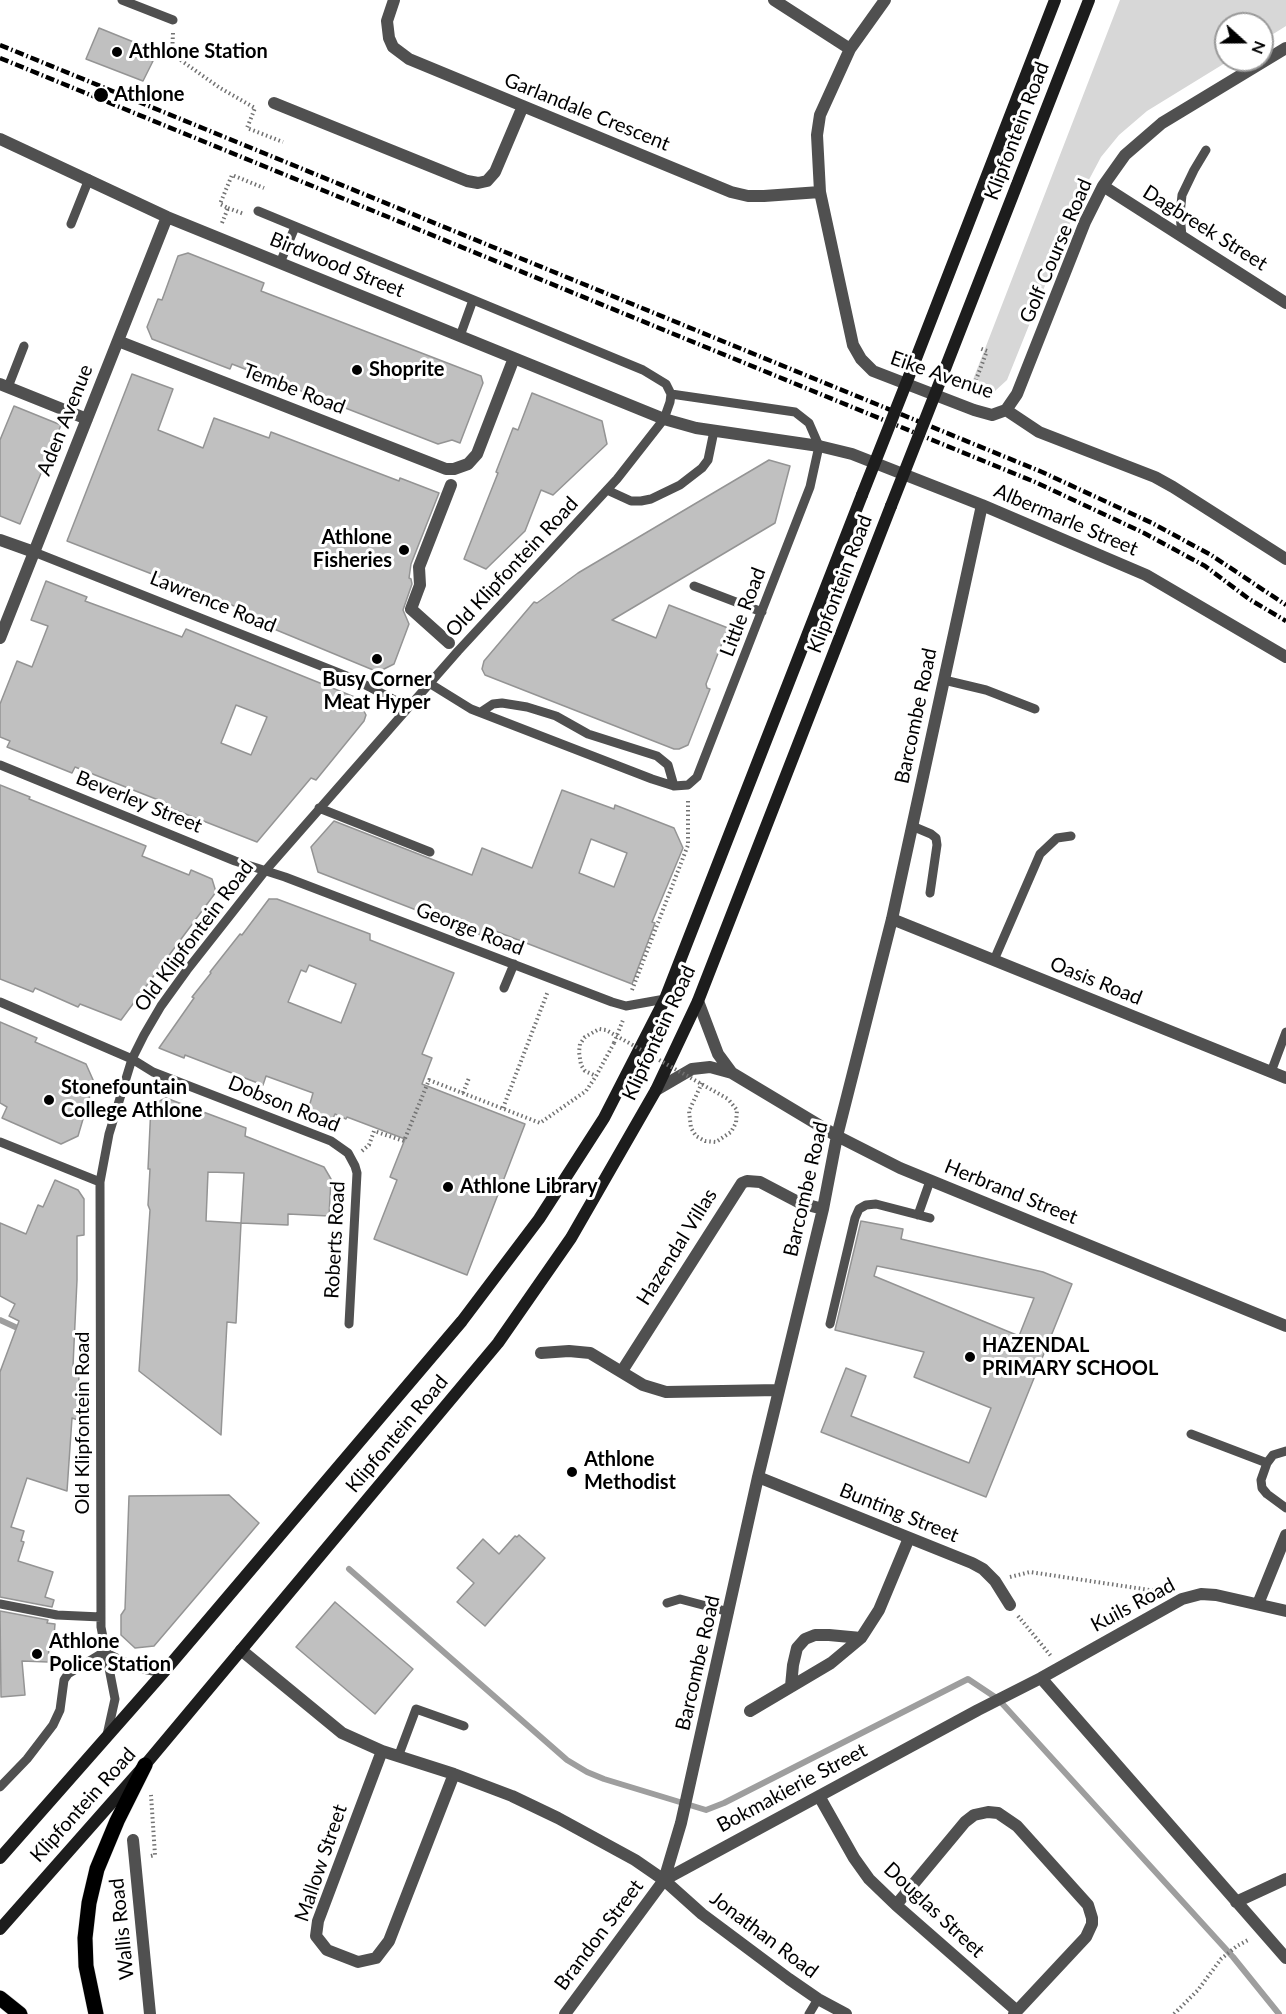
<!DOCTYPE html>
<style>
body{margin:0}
#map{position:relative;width:1286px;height:2014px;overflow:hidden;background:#fff;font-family:Lato,sans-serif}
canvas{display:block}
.north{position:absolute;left:1214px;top:12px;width:60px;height:60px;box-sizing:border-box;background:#fff;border:2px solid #999;border-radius:50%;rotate:111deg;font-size:16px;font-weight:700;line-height:24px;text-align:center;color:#000}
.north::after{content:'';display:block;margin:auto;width:21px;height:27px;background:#000;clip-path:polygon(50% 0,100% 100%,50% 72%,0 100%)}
</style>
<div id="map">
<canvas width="1286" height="2014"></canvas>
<div class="north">N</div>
</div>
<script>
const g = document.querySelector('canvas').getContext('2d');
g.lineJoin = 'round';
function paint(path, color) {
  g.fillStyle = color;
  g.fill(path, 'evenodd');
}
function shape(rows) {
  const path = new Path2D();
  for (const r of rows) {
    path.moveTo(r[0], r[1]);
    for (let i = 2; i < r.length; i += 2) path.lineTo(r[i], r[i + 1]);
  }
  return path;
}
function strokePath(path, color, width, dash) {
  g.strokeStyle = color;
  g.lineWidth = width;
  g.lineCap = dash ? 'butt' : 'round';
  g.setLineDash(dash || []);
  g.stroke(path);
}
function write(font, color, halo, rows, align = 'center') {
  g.font = font + ' Lato,sans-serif';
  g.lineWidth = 6;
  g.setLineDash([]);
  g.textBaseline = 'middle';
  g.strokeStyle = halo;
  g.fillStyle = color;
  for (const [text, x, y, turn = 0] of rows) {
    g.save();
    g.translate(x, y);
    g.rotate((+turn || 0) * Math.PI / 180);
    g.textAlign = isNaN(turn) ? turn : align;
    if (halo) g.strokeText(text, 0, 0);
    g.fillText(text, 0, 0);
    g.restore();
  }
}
paint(shape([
 [1120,0,1286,0,1286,26,1262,41,1262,24,1226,24,1226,60,1230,60,1147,111,1119,135,1101,157,1083,191,1007,380,995,391,987,394,969,390]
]), '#d7d7d7');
strokePath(shape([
 [0,1320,24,1331],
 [349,1569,567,1760,587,1772,604,1779,706,1810,724,1803,968,1679,998,1699,1233,1957,1279,2014]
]), '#9e9e9e', 6);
const building = shape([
 [99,28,146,47,142,57,153,61,143,81,86,59,99,28],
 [188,253,264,283,261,291,481,376,483,383,460,443,452,440,438,444,232,364,230,369,152,339,147,327,158,299,162,300,178,256,188,253],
 [132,374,173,389,158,430,203,448,214,418,269,438,271,432,399,481,400,478,439,493,411,564,409,578,411,579,412,584,403,610,409,624,394,664,378,672,245,617,247,611,67,541,132,374],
 [532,393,602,421,607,444,553,495,541,490,525,531,486,569,464,559,498,473,496,472,513,428,518,430,532,393],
 [14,406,61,425,20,524,0,516,0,440,14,406],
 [769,460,790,466,775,523,612,620,656,638,669,605,728,628,706,684,707,688,710,689,688,745,679,749,674,749,485,675,482,669,484,661,534,602,537,603,578,573,769,460],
 [46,581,87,597,85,601,182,637,186,629,357,698,366,715,364,721,316,780,311,778,257,842,165,806,166,803,75,767,72,773,7,747,10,741,0,737,0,704,17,661,32,667,48,626,31,620,46,581],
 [236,705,267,717,251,755,221,743,236,705],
 [0,785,30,797,29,799,146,846,142,856,189,875,191,870,212,879,216,892,121,1020,80,1004,78,1007,35,988,33,992,0,979,0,785],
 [562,790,614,809,615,805,674,828,683,848,652,922,655,923,632,984,490,929,486,937,318,872,311,847,334,821,472,875,482,848,532,868,562,790],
 [591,839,627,853,614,887,579,873,591,839],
 [269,899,277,899,370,934,370,940,454,973,422,1054,432,1058,422,1084,525,1124,467,1275,374,1239,397,1180,390,1177,405,1139,347,1117,346,1119,335,1114,331,1123,307,1114,313,1093,266,1076,263,1085,185,1055,184,1058,159,1048,194,998,192,997,211,973,210,972,240,934,242,935,269,899],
 [309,965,356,984,341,1023,288,1002,301,970,306,972,309,965],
 [0,1022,37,1038,35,1042,86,1064,94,1082,78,1136,61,1144,2,1118,7,1107,0,1103,0,1022],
 [166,1098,246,1128,245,1136,324,1167,331,1179,329,1216,288,1214,288,1225,241,1223,236,1323,227,1322,221,1435,139,1371,150,1210,148,1205,150,1169,148,1169,151,1105,166,1098],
 [208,1172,244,1173,241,1223,206,1221,208,1172],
 [55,1180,78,1190,84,1199,84,1235,77,1236,77,1280,73,1366,79,1370,78,1420,72,1418,67,1491,27,1478,11,1527,24,1531,21,1541,24,1542,18,1561,53,1572,45,1597,54,1600,52,1607,0,1597,0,1372,19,1321,9,1316,15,1304,0,1296,0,1223,26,1234,38,1205,43,1207,55,1180],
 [861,1221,903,1229,901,1239,1043,1272,1072,1284,986,1497,821,1432,846,1368,866,1376,851,1416,969,1463,991,1408,914,1377,924,1352,835,1330,861,1221],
 [877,1266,1034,1298,1019,1336,874,1276,877,1266],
 [229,1495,259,1523,154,1646,135,1648,121,1635,121,1615,125,1609,129,1496,229,1495],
 [519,1535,545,1558,485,1626,457,1602,474,1583,457,1568,483,1539,499,1554,515,1536,517,1537,519,1535],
 [335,1602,413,1669,375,1714,296,1647,335,1602],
 [0,1611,48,1620,47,1623,55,1624,53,1648,49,1647,48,1662,22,1661,25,1695,1,1697,0,1611]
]);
paint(building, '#c0c0c0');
strokePath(building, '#949494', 1.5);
const primary = shape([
 [0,1998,20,2014],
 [96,2014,86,1966,85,1938,89,1903,97,1869,117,1821,145,1765]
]);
strokePath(primary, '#dbdbdb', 16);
strokePath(shape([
 [173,33,172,54,220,88,255,108,247,128,283,142],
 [228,208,244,214],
 [222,223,228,208,220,204,232,175,264,188],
 [971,393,987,351,979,348],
 [632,990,688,845,688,798],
 [614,1043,623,1020],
 [702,1083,689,1111,691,1128,696,1136,705,1141,716,1142,731,1132,736,1123,737,1110,728,1099],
 [463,1093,469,1078],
 [503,1108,548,991],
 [362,1151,369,1145,374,1131,404,1141,429,1080,540,1123,586,1091,596,1076],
 [1010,1577,1030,1572,1163,1592],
 [1018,1616,1051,1656],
 [151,1856,155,1855,151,1795],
 [1174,2014,1198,1990,1221,1959,1237,1946,1250,1939]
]), '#727272', 4, [1.5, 3]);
strokePath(shape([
 [122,0,173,20],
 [71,224,89,179],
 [1182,237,1180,214,1182,195,1194,170,1206,150],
 [280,263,295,227],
 [460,336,473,300],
 [8,387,24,346],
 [607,490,631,501,641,501,651,499,680,485,702,468,708,460,714,431],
 [34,552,354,679,408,707],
 [694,586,762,612],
 [944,680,986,690,1035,709],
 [429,683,471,709,652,779,674,786,688,785,697,777,810,487,819,446,809,423,795,412,671,394],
 [481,712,493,704,502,703,527,707,556,716,588,734,657,756,668,765,674,786],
 [0,765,235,861,285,877,612,1002,626,1006,665,999],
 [319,808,430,852],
 [912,826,931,834,936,838,937,845,930,893],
 [994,960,1040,854,1057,838,1071,836],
 [504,988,514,964],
 [0,1002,132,1059,153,1072,331,1141,348,1153,355,1166,357,1173,349,1324],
 [1271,1072,1286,1032],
 [0,1142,100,1182],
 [918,1215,930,1181],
 [830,1324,855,1218,859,1209,866,1205,876,1204,930,1218],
 [1191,1434,1267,1463],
 [1286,1451,1273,1455,1267,1463,1261,1480,1262,1488,1267,1494,1286,1508],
 [667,1603,680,1599,729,1612],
 [0,1604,57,1615,101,1617],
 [104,1652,138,1668,163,1673],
 [107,1735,115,1699,101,1627,100,1182,109,1134,132,1059,144,1035,161,1006,187,970,265,871,458,651,617,479,664,419,670,402,671,394,666,384,643,370,258,211],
 [398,1757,416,1709,464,1726],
 [0,1787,27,1759,53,1725,60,1710,64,1680,68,1674,104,1652],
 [809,2014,818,1999]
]), '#505050', 9);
strokePath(shape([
 [449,643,411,609,420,585,419,567,451,485]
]), '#505050', 12);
strokePath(shape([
 [394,0,387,21,389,38,393,47,409,59,731,192,748,196,764,196,820,192],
 [774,0,850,49],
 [885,0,850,49,820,115,817,135,820,192,853,345,861,359,873,371,974,410,992,415,1006,410],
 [274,103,467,181,478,183,487,181,495,172,523,106],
 [0,139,167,217,664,419,696,428,819,446,852,454,982,505,1146,575,1286,657],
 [1103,186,1286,303],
 [118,341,446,469,454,469,468,464,477,454,514,358],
 [0,384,87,419],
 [1006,410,1017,394,1085,222,1103,186,1125,155,1162,123,1286,48],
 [1006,410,1039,432,1155,477,1173,487,1286,559],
 [0,540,34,552],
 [0,638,167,217],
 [892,919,1286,1078],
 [698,1001,718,1054,732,1073],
 [656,1090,692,1069,710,1067,732,1073,837,1136,900,1168,1286,1326],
 [541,1353,569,1351,590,1353,643,1385,666,1392,779,1390],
 [622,1371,742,1183,747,1181,760,1182,800,1203,823,1209],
 [758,1477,972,1563,983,1569,995,1581,1010,1605],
 [1258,1604,1286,1535],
 [241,1650,342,1733,382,1751,454,1774,512,1796,558,1818,635,1860,664,1880,702,1914,789,1979,818,1999,846,2014],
 [1041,1678,1286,1958],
 [791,1686,793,1665,797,1648,805,1639,815,1635,829,1635,861,1638],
 [750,1711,831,1663,861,1638,879,1610,909,1538],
 [382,1751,318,1921,316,1936,327,1950,358,1962,376,1958,389,1941,454,1774],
 [819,1796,854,1858,869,1879,896,1905,1017,2011],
 [133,1840,150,2014],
 [664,1880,978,1710,1041,1678,1182,1599,1201,1594,1216,1595,1286,1611],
 [1236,1902,1286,1879],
 [896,1905,965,1822,974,1815,988,1812,998,1813,1017,1826,1088,1905,1092,1918,1092,1924,1086,1937,1014,2014],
 [565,2014,664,1880,681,1823,758,1477,823,1209,837,1136,892,919,982,505]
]), '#505050', 12);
strokePath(shape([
 [915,361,1055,0],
 [943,374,1089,0],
 [0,1858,163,1673,462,1321,539,1219,604,1118,665,999,862,495],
 [0,1929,145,1765,498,1343,571,1238,656,1090,698,1001,891,506]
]), '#1d1d1d', 12);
strokePath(primary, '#000', 15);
strokePath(shape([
 [0,45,1042,472,1152,523,1211,555,1286,605],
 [0,58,1035,482,1144,533,1205,566,1249,599,1286,621]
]), '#000', 4.5, [9, 3, 1.5, 3]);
strokePath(shape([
 [614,1043,596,1076,585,1071,581,1065,579,1052,580,1044,585,1037,599,1029,606,1030,728,1099]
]), '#727272', 4, [1.5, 3]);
strokePath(shape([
 [862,495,915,361],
 [891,506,943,374]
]), '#1d1d1d', 12);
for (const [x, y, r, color] of [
 [117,52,6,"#000"],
 [101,95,8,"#000"],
 [357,370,6,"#000"],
 [404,550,6,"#000"],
 [377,659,6,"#000"],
 [49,1100,6,"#000"],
 [448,1187,6,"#000"],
 [970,1357,6,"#000"],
 [572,1472,6,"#000"],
 [37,1654,6,"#000"]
]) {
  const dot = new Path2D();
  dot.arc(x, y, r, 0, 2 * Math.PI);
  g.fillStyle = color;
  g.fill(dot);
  strokePath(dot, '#fff', 2);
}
write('bold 20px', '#000', '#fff', [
 ["Athlone Station",129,52],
 ["Athlone",114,95],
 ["Shoprite",369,370],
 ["Athlone",392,538,"right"],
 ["Fisheries",392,561,"right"],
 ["Busy Corner",377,680,"center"],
 ["Meat Hyper",377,703,"center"],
 ["Stonefountain",61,1088],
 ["College Athlone",61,1111],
 ["Athlone Library",460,1187],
 ["HAZENDAL",982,1346],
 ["PRIMARY SCHOOL",982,1369],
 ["Athlone",584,1460],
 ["Methodist",584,1483],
 ["Athlone",49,1642],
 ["Police Station",49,1665]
], 'left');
write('20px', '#000', '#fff', [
 ["Garlandale Crescent",587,112,22],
 ["Klipfontein Road",1017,131,-69],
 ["Dagbreek Street",1205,228,32],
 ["Golf Course Road",1056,251,-67],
 ["Birdwood Street",337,265,22],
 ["Eike Avenue",942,375,19],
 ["Tembe Road",294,389,21],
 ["Aden Avenue",65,420,-68],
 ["Albermarle Street",1066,520,23],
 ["Old Klipfontein Road",512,567,-47],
 ["Klipfontein Road",840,584,-69],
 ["Lawrence Road",213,602,22],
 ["Little Road",743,612,-69],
 ["Barcombe Road",916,716,-78],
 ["Beverley Street",139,802,22],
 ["George Road",470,929,21],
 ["Old Klipfontein Road",194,936,-53],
 ["Oasis Road",1096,981,22],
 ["Klipfontein Road",659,1033,-65],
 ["Dobson Road",284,1104,22],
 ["Barcombe Road",806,1189,-77],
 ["Herbrand Street",1011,1192,22],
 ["Roberts Road",335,1240,-87],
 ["Hazendal Villas",677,1247,-58],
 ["Old Klipfontein Road",83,1423,-90],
 ["Klipfontein Road",397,1434,-50],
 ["Bunting Street",899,1513,22],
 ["Kuils Road",1133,1605,-28],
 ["Barcombe Road",698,1663,-77],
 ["Bokmakierie Street",792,1788,-28],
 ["Klipfontein Road",83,1805,-48],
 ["Mallow Street",321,1863,-71],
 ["Douglas Street",934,1910,43],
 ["Wallis Road",122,1929,-96],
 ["Brandon Street",599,1935,-53],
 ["Jonathan Road",764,1935,37]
]);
</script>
